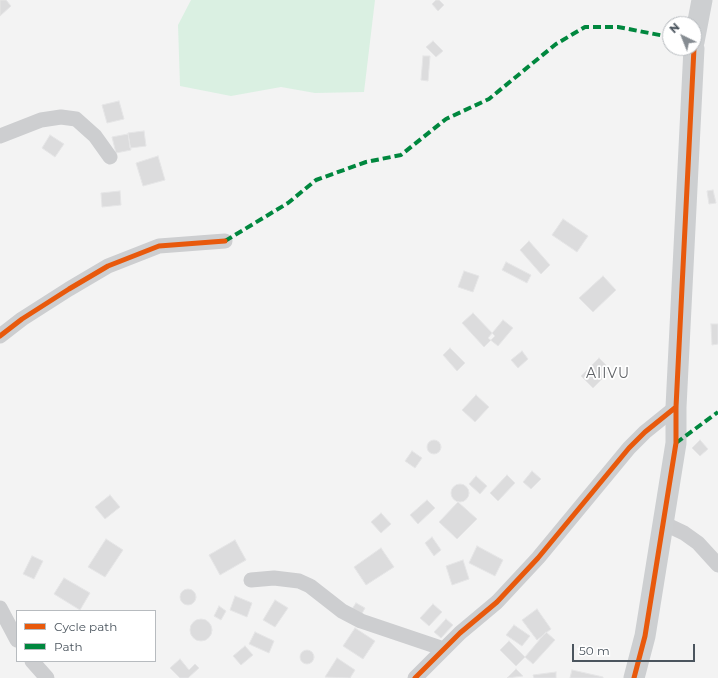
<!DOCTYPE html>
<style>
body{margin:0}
#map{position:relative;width:718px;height:678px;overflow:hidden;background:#f3f3f3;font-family:Montserrat,sans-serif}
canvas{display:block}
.legend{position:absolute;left:16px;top:610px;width:140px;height:52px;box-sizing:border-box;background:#fff;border:1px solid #b7bbbf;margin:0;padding:5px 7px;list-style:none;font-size:12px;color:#4b555e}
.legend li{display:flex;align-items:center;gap:8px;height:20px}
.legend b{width:20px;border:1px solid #b7bbbf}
.north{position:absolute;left:662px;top:16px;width:40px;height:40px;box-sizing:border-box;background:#fff;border:1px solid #b7bbbf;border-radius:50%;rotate:317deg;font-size:11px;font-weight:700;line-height:16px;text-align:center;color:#4b555e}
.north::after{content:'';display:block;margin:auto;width:14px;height:18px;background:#868c92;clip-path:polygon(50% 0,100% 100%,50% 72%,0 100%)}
.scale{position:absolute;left:572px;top:644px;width:123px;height:18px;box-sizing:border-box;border:2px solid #4b555e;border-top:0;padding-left:5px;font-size:12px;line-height:14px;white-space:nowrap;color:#4b555e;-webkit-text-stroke:3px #fff;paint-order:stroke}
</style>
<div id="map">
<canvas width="718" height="678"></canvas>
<ul class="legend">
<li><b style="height:5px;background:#e8590c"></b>Cycle path</li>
<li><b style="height:5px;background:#00873e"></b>Path</li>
</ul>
<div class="north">N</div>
<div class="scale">50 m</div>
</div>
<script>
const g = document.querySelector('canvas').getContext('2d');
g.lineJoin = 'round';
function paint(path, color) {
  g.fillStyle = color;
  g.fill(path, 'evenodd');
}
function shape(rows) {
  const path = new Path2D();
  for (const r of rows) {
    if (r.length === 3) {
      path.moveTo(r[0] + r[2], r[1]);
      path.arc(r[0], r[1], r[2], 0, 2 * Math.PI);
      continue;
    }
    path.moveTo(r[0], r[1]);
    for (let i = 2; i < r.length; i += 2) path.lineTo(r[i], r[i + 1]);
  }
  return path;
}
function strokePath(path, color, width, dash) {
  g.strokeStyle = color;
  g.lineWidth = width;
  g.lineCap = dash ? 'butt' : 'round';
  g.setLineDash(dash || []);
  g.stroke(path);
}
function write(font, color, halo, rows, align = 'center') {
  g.font = font + ' Montserrat,sans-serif';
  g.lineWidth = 3.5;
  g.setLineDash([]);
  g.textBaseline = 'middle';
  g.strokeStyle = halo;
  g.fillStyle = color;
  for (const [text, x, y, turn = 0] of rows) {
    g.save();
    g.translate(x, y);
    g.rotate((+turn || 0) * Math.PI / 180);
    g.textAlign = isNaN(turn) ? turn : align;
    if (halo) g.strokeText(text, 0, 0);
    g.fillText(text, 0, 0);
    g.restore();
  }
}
paint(shape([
 [191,0,375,0,364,92,315,93,281,87,231,96,180,86,178,25]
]), '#daf0e2');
const building = shape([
 [0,0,6,0,11,6,0,16,0,0],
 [436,0,439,0,444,5,438,11,432,4,436,0],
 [433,41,443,51,436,57,426,47,433,41],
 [423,56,430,56,428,81,421,80,423,56],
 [119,101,124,119,107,123,102,105,119,101],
 [144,131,146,146,130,148,128,133,144,131],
 [128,134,131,150,116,153,112,137,128,134],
 [50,135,64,144,55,157,42,148,50,135],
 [158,156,165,180,143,186,136,163,158,156],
 [713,190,716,203,709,204,707,191,713,190],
 [120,191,121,205,102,207,101,193,120,191],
 [563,219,588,236,577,252,552,235,563,219],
 [529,241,550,265,541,274,520,250,529,241],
 [506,262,531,275,527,283,502,270,506,262],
 [464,271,479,276,473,292,458,287,464,271],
 [603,276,616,290,593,312,579,298,603,276],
 [473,313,495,336,484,347,462,323,473,313],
 [503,320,513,328,498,346,488,338,503,320],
 [711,324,718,324,718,344,712,345,711,324],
 [450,348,465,363,457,371,443,355,450,348],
 [522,351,528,359,518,368,511,360,522,351],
 [599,358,611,370,593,388,581,376,599,358],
 [476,395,489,407,475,422,462,410,476,395],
 [434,447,7],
 [700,440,708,449,700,456,692,448,700,440],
 [412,451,422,458,415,468,405,461,412,451],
 [532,471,541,479,531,489,523,482,532,471],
 [507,475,515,483,498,501,490,493,507,475],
 [476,476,487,486,480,494,469,484,476,476],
 [460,493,9],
 [110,495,120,507,105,519,95,507,110,495],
 [427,500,435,508,418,524,410,515,427,500],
 [458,502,477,519,457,539,439,522,458,502],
 [381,513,391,524,381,533,371,522,381,513],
 [432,537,441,550,434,556,425,543,432,537],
 [106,539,123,550,105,577,88,567,106,539],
 [235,540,246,560,220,575,209,555,235,540],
 [477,546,503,560,495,576,469,563,477,546],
 [381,548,394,567,366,585,354,567,381,548],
 [32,556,43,561,34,579,23,574,32,556],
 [463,560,469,579,452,585,446,566,463,560],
 [64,578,90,593,80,610,54,594,64,578],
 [188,597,8],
 [235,596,252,603,247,617,230,610,235,596],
 [275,600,288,608,275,627,263,620,275,600],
 [356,603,365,608,360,617,350,612,356,603],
 [433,604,442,612,429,626,420,618,433,604],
 [219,606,226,611,221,620,214,616,219,606],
 [537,609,551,629,537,640,522,620,537,609],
 [201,630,11],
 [446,619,453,625,441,638,434,632,446,619],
 [514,625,530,636,522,646,506,635,514,625],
 [355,628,375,641,363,659,343,646,355,628],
 [255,632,274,641,269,653,249,644,255,632],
 [546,632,555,640,533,664,525,657,546,632],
 [509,641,525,657,516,666,500,650,509,641],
 [245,646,253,655,241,665,233,656,245,646],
 [307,657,7],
 [337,658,355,670,350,678,325,677,337,658],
 [180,659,189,670,195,664,199,668,188,678,180,678,170,668,180,659],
 [516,669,523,676,507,678,516,669],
 [572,670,603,677,603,678,570,678,572,670],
 [556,672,556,678,534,678,533,675,556,672]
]);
paint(building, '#dcdcdd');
strokePath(building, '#e5e5e6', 1);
strokePath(shape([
 [0,136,41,120,61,117,76,119,95,136,110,157],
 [0,336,22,319,69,289,108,266,159,246,225,241],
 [663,523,684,533,698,543,718,565],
 [251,580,274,578,299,581,310,586,342,611,361,621,444,649],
 [0,608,17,640],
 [32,661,47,678],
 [415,678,460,633,497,602,538,558,629,448,645,432,676,407]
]), '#cdced0', 15);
strokePath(shape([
 [694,42,702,0],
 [634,678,645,636,676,443,676,407,694,48]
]), '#cdcfd1', 21);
strokePath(shape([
 [225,241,288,203,316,180,366,162,401,155,446,119,489,99,556,44,585,27,618,27,670,37],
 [676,443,718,412]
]), '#00873e', 4, [8, 4]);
strokePath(shape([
 [0,336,22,319,69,289,108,266,159,246,225,241],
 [415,678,460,633,497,602,538,558,629,448,645,432,676,407],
 [634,678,645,636,676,443,676,407,694,48]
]), '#e8590c', 5);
g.letterSpacing = '1px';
write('14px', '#5f6266', '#fff', [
 ["AIIVU",608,374]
]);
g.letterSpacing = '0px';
</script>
